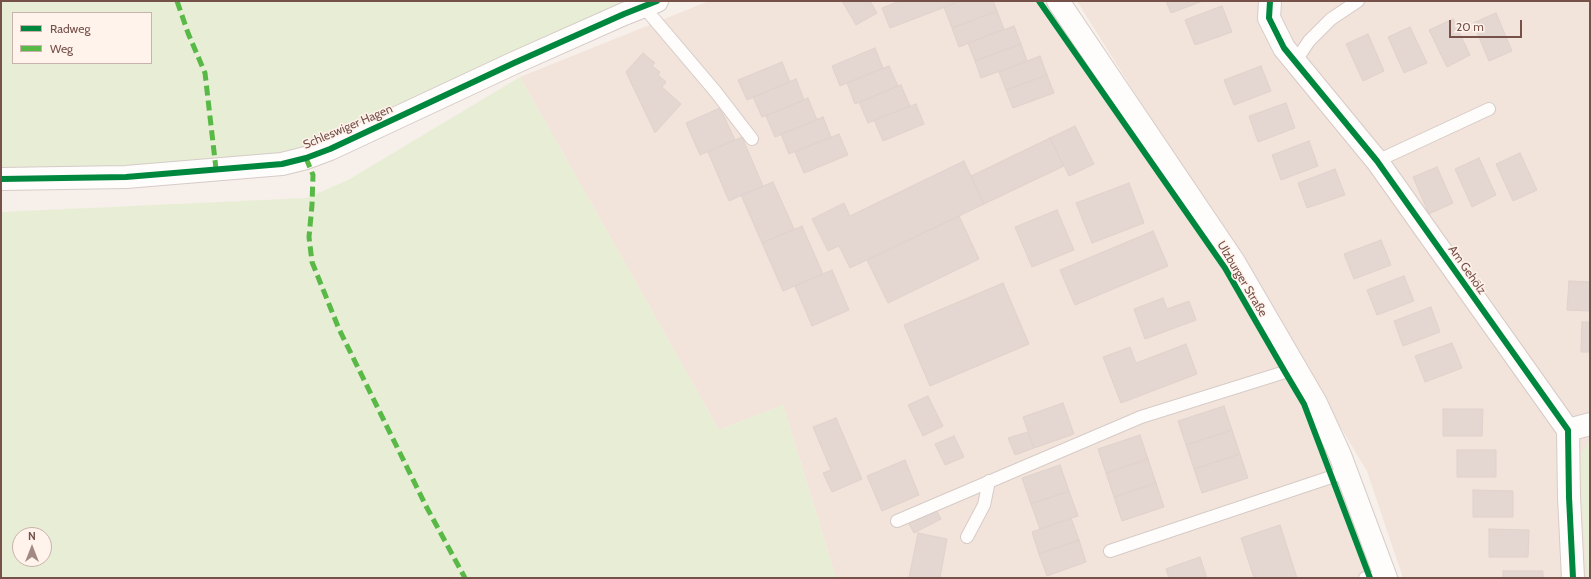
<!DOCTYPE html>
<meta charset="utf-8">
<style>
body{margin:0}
#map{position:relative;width:1591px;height:579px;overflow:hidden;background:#f7f0ea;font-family:Cabin,sans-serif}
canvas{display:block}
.frame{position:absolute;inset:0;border:2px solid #75514a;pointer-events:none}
.legend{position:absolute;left:12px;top:12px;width:140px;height:52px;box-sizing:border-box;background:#fff3eb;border:1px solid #c8b2ab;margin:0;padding:5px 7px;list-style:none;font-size:12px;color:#75514a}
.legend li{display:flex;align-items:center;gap:8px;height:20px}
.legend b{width:20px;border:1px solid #c8b2ab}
.north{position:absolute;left:12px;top:527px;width:40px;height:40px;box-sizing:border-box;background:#fff3eb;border:1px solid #c8b2ab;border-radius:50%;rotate:0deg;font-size:11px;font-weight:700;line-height:16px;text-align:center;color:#75514a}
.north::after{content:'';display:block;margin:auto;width:14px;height:18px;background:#a28982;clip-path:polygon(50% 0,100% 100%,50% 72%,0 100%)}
.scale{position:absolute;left:1449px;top:20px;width:73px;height:18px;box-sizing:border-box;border:2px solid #75514a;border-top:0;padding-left:5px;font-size:12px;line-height:14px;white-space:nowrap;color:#75514a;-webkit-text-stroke:3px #fff3eb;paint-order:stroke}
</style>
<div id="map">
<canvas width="1591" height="579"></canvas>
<div class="frame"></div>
<ul class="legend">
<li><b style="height:5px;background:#00873e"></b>Radweg</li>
<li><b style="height:5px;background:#58b947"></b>Weg</li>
</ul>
<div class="north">N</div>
<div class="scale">20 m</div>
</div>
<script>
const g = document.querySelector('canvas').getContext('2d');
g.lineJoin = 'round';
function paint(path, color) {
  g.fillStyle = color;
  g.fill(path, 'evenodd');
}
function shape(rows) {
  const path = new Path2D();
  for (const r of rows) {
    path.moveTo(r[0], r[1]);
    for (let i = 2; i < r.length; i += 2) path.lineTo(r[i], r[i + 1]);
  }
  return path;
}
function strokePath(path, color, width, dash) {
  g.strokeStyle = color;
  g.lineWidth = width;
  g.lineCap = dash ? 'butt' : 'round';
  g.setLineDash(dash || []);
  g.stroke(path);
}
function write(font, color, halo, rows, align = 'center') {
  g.font = font + ' Cabin,sans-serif';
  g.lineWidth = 3;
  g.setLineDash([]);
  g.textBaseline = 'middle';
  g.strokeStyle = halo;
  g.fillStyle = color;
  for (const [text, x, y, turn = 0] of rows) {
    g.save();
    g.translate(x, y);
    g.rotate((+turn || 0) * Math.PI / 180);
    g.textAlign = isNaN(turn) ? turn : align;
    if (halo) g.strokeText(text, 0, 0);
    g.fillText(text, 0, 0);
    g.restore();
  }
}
paint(shape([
 [709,1,1035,1,1225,268,1304,404,1370,578,836,578,783,405,719,430,520,77],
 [1077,1,1590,1,1590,578,1403,578,1367,471,1238,258]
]), '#f2e4da');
paint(shape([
 [1,1,640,1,283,160,1,173],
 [13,13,151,13,151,63,13,63],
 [520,77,719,430,783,405,836,578,1,578,1,212,307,198,348,180],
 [20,535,44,535,44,559,20,559],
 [1590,440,1590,578,1587,578,1580,474,1581,454]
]), '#e8edd5');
const building = shape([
 [842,1,870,1,877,13,856,25,842,1],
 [900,1,961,1,890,28,882,8,900,1],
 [961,1,993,1,997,11,952,28,944,7,961,1],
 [1166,1,1203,1,1171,13,1166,1],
 [1222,6,1232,32,1195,45,1185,20,1222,6],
 [997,11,1004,29,959,47,952,28,997,11],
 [1496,13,1512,51,1489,61,1473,23,1496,13],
 [1453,19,1470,55,1447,67,1429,30,1453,19],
 [1014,26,1021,44,975,61,968,43,1014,26],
 [1410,27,1427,63,1404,73,1388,37,1410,27],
 [1368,34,1384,71,1363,81,1346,44,1368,34],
 [1021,44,1027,61,981,78,975,61,1021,44],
 [875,48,883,68,840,86,832,66,875,48],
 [643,53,655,63,652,66,660,72,658,75,666,82,662,87,681,104,655,133,626,72,643,53],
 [1040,56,1047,75,1006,90,999,72,1040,56],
 [782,62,790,82,747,100,738,80,782,62],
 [889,66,898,86,855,104,847,83,889,66],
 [1261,66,1271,91,1234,105,1224,80,1261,66],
 [1047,75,1054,93,1013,108,1006,90,1047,75],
 [796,79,804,100,762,117,753,97,796,79],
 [901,85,910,106,868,123,859,102,901,85],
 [808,98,817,120,775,137,766,116,808,98],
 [1286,103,1295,128,1258,142,1249,116,1286,103],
 [916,104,924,124,883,141,874,120,916,104],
 [720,108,735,140,700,155,686,123,720,108],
 [823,117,831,137,789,154,781,134,823,117],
 [1075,126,1094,164,1069,176,1050,138,1075,126],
 [839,134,848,155,804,173,795,152,839,134],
 [742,137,763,186,729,201,708,152,742,137],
 [1050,138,1064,166,984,204,971,176,1050,138],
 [1309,141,1318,166,1281,180,1272,155,1309,141],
 [1520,153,1537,190,1513,201,1496,164,1520,153],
 [1479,158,1496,195,1472,207,1455,169,1479,158],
 [964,161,984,204,850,268,839,246,828,251,812,219,844,203,850,216,964,161],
 [1437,167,1453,203,1429,214,1413,177,1437,167],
 [1335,169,1345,195,1307,208,1298,183,1335,169],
 [773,182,794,229,762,243,741,195,773,182],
 [1129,183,1144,223,1092,243,1076,203,1129,183],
 [1057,210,1074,250,1032,267,1015,227,1057,210],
 [959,216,979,259,888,303,867,260,959,216],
 [802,226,823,274,783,291,762,243,802,226],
 [1153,231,1168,266,1075,305,1060,270,1153,231],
 [1381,240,1391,265,1354,279,1344,254,1381,240],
 [832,270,849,310,812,326,795,286,832,270],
 [1404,276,1414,301,1377,315,1367,290,1404,276],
 [1569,281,1590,282,1590,311,1567,310,1569,281],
 [1003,283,1029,344,930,386,904,325,1003,283],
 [1163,298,1167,309,1189,301,1196,320,1145,339,1134,309,1163,298],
 [1431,307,1440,332,1403,346,1394,321,1431,307],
 [1582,322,1590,322,1590,352,1581,352,1582,322],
 [1452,343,1462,368,1425,382,1415,356,1452,343],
 [1186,344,1197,374,1121,403,1103,357,1130,347,1136,363,1186,344],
 [928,396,943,426,923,436,908,405,928,396],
 [1063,403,1074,434,1034,448,1023,417,1063,403],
 [1224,406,1232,430,1186,445,1178,421,1224,406],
 [1443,409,1483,409,1482,436,1443,436,1443,409],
 [836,418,862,479,832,492,823,473,831,470,813,427,836,418],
 [1232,430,1240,454,1194,469,1186,445,1232,430],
 [1028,432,1034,448,1015,455,1008,438,1028,432],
 [1140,435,1148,459,1106,473,1098,449,1140,435],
 [954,436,964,457,945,465,935,444,954,436],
 [1457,450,1496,450,1496,477,1457,477,1457,450],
 [1240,454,1248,478,1202,493,1194,469,1240,454],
 [1148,459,1156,483,1114,497,1106,473,1148,459],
 [905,460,919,495,882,511,867,476,905,460],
 [1060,465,1069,491,1031,504,1022,478,1060,465],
 [1156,483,1164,507,1122,521,1114,497,1156,483],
 [1473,490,1513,491,1513,517,1473,517,1473,490],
 [1069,491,1078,516,1040,529,1031,504,1069,491],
 [934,506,941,519,914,533,907,520,934,506],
 [1071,518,1079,540,1039,554,1032,532,1071,518],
 [1280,525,1297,578,1254,578,1241,538,1280,525],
 [1489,529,1529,530,1528,557,1489,557,1489,529],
 [918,533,947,539,940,578,909,578,918,533],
 [1079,540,1086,562,1047,576,1039,554,1079,540],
 [1200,557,1207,578,1169,578,1166,569,1200,557],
 [1503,571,1543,571,1543,578,1503,578,1503,571]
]);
paint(building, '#e4d7d2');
strokePath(building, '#e0d2cc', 1);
const service = shape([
 [643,6,715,91,752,139],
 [1295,62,1309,41,1331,19,1358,1],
 [1377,161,1489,109],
 [897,521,1141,417,1285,372,1294,366],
 [967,537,984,505,989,481],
 [1110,551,1346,472],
 [1365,578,1386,578]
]);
const minor = shape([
 [1270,1,1269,18,1284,48,1377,161,1568,430,1569,497,1573,578],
 [1,179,126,177,282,164,306,158,330,149,514,63,624,14,657,1],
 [1568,430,1590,424]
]);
const secondary = shape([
 [1058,1,1234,262,1316,403,1340,455,1386,578]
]);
strokePath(service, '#d6cbc7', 14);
strokePath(minor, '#d6cbc7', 24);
strokePath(secondary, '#d8ccc8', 24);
strokePath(service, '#fefdfc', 12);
strokePath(minor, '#fefdfc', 22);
strokePath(secondary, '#fefdfc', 22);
strokePath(shape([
 [177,1,188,33,205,73,216,169],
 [306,158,313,175,312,205,309,237,312,262,339,329,426,506,465,578]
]), '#58b947', 5, [10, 5]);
strokePath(shape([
 [1039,1,1225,268,1285,372,1304,404,1370,578],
 [1270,1,1269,18,1284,48,1377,161,1568,430,1569,497,1573,578],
 [1,179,126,177,282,164,306,158,330,149,514,63,624,14,657,1]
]), '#00873e', 6);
write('12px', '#75514a', '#fff3eb', [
 ["Schleswiger Hagen",348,127,-23],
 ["Am Gehölz",1467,270,55],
 ["Ulzburger Straße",1242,279,59]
]);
</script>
